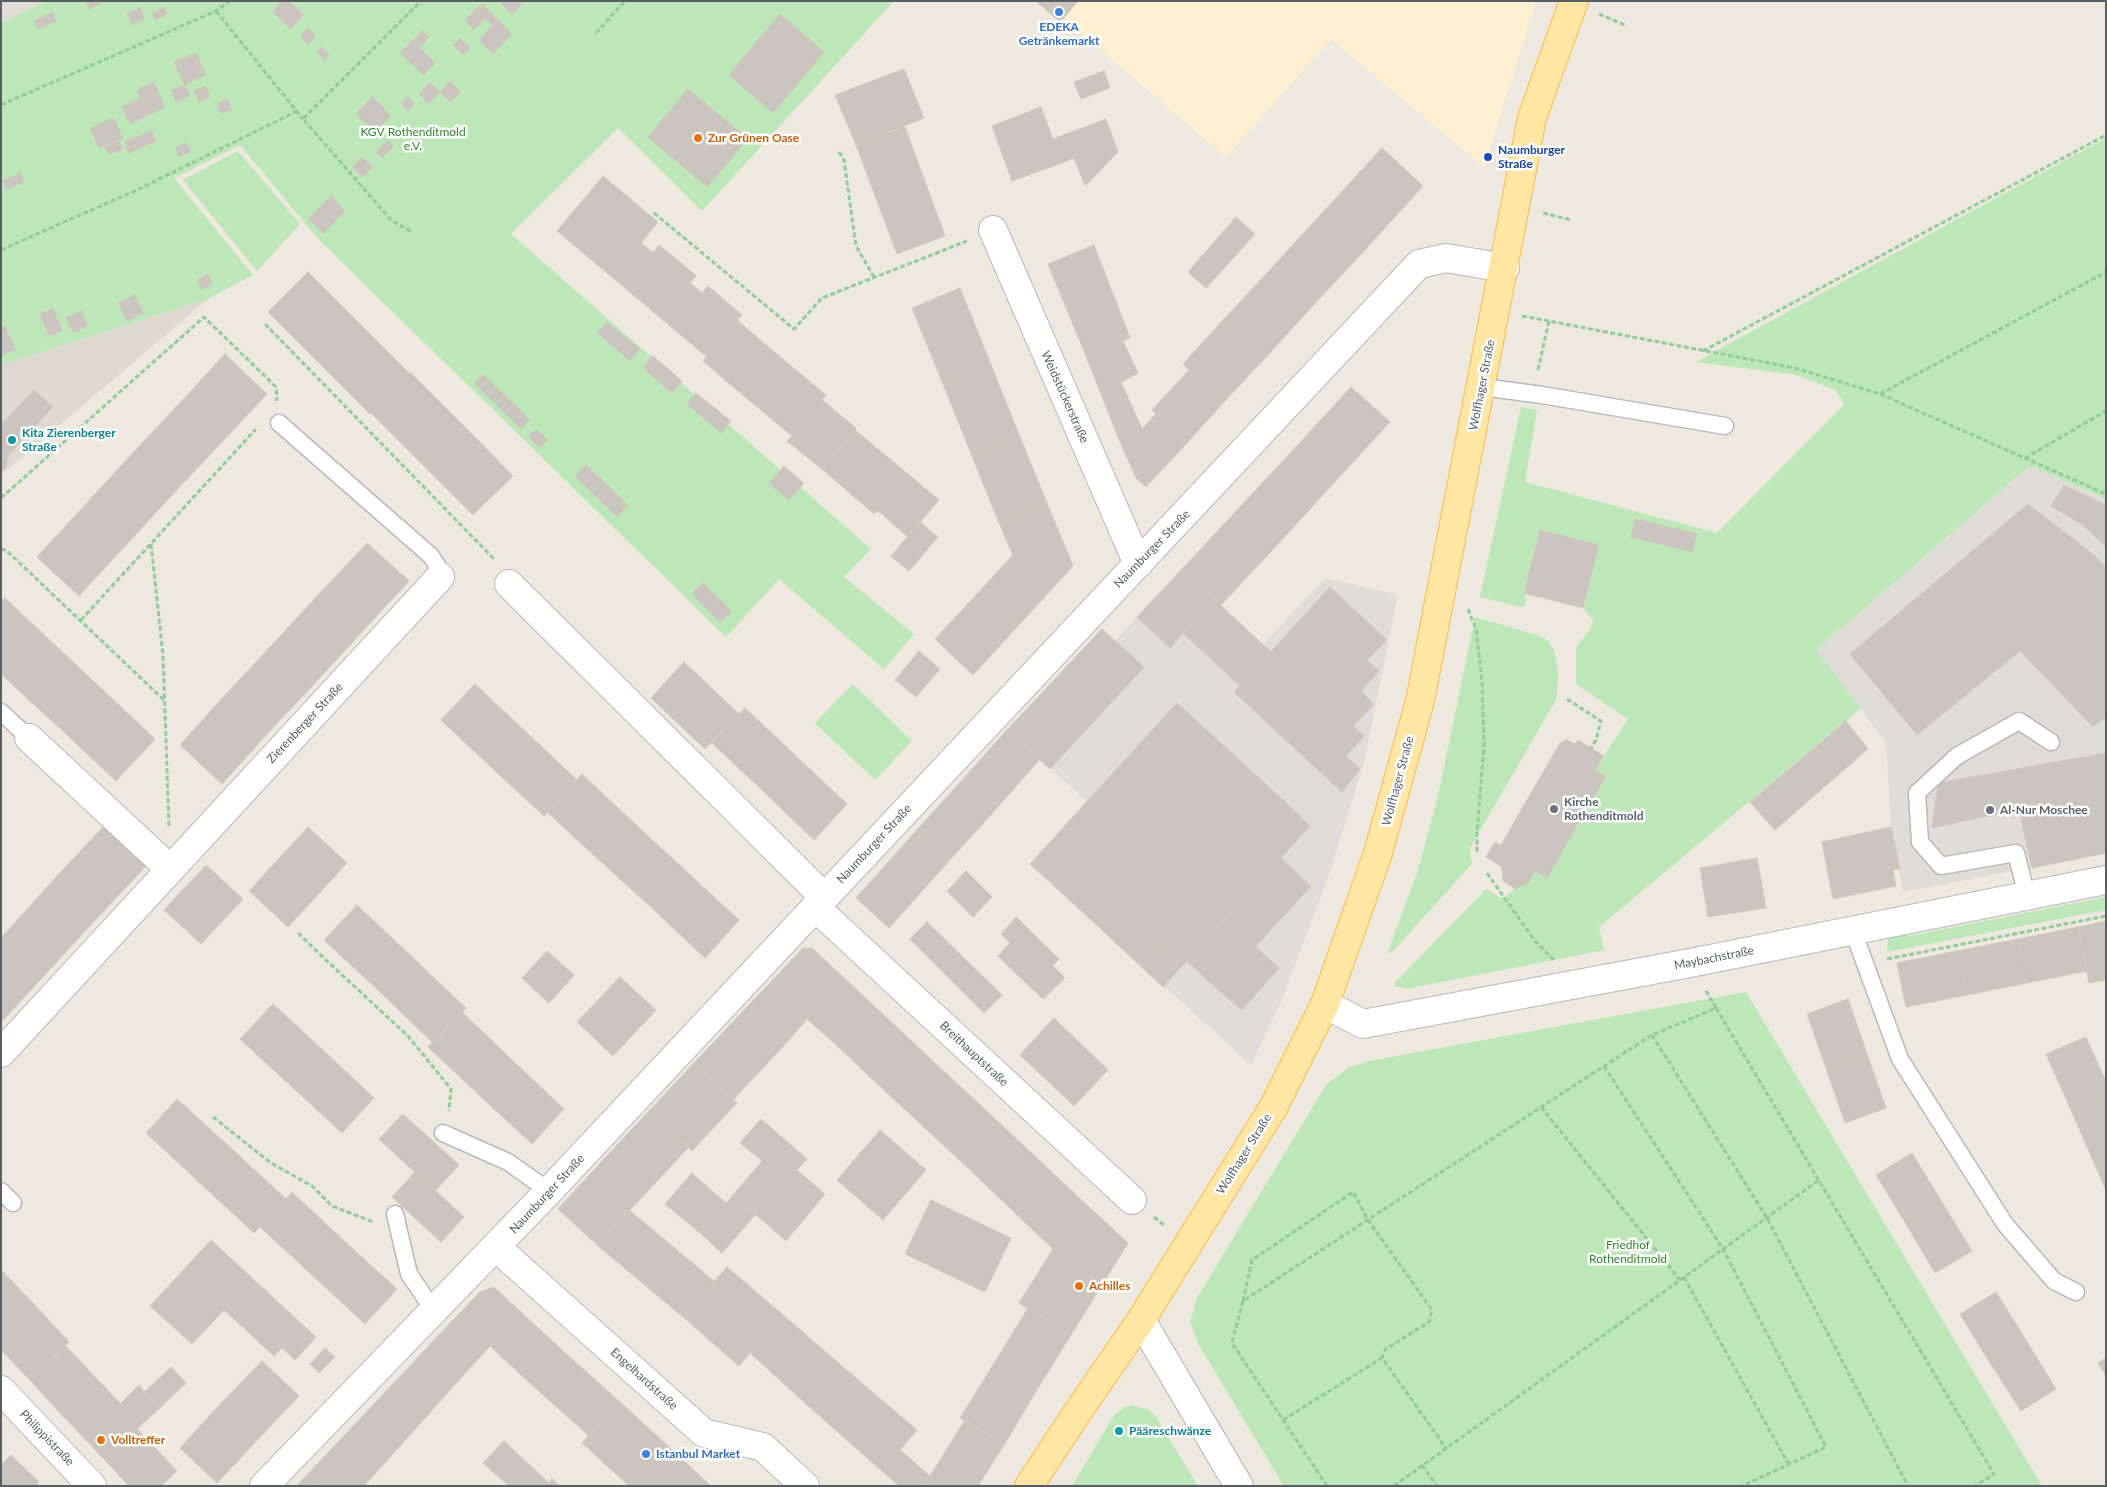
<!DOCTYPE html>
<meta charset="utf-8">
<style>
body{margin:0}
#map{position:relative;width:2107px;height:1487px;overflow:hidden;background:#ede9df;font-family:Lato,sans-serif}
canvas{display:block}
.frame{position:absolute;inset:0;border:2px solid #585e62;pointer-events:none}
</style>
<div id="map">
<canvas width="2107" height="1487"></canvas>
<div class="frame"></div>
</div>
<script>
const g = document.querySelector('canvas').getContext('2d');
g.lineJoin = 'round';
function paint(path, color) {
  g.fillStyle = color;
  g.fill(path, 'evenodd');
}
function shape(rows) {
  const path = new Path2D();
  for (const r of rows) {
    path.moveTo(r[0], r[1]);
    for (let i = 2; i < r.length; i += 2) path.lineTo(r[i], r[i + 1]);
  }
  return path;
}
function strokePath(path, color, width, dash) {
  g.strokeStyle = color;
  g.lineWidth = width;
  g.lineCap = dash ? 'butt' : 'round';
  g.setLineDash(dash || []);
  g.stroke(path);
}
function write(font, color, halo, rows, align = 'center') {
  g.font = font + ' Lato,sans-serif';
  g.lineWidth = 5;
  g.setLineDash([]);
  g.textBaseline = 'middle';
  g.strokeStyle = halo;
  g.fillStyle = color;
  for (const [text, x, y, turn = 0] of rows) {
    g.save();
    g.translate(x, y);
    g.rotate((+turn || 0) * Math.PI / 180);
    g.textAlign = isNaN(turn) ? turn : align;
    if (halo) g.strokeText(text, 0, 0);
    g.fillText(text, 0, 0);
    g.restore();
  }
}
paint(shape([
 [1044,1,1536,1,1484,167,1331,39,1226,157]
]), '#fff0d2');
paint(shape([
 [1,1,47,1,1,23],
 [2031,466,2106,499,2106,853,1903,892,1891,827,1886,742,1816,650],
 [1325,578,1398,595,1364,762,1329,875,1280,1004,1251,1065,1030,864,1087,801,1007,730,1102,629,1115,641,1137,617,1170,647,1214,599,1263,645]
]), '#e0dcd7');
paint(shape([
 [208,299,1,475,1,365]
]), '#dfdad0');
paint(shape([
 [46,1,894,1,702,211,618,128,511,234,871,549,844,577,914,634,884,669,779,579,726,637,318,239,240,145,174,178,253,275,208,299,1,365,1,23],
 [2106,138,2106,499,2030,466,1816,650,1861,708,1599,927,1604,950,1406,989,1395,986,1395,983,1486,889,1500,898,1505,897,1535,871,1547,878,1606,776,1595,770,1628,719,1576,684,1576,647,1591,628,1593,619,1583,608,1599,545,1540,530,1524,593,1526,598,1525,606,1520,607,1480,597,1521,407,1537,410,1525,482,1717,533,1845,404,1835,390,1796,375,1696,362],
 [238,151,300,224,257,271,183,180],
 [1475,617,1537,635,1547,640,1554,650,1558,670,1557,698,1470,848,1472,864,1391,953,1388,952,1418,870,1438,796],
 [853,684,912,741,875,780,815,723],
 [2106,897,2106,910,1887,952,1888,939,1892,933,1907,933,1909,936],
 [1746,992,2042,1486,1284,1486,1199,1345,1190,1322,1197,1298,1326,1085,1348,1068,1369,1061],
 [1132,1405,1149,1410,1156,1417,1198,1486,1072,1486,1115,1414,1125,1407]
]), '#bee7b9');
const building = shape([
 [86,1,101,1,102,3,89,9,86,1],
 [282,1,289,1,304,15,290,29,273,11,282,1],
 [499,1,520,1,522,4,512,14,499,1],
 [1036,1,1078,1,1060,22,1036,1],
 [482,4,498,20,493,25,476,9,482,4],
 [140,8,145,19,132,25,127,14,140,8],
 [164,8,167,14,155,20,152,13,164,8],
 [476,9,485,18,474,30,465,21,476,9],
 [53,12,56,21,38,29,34,21,53,12],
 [780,14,824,52,773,113,729,75,780,14],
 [498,20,512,34,493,54,479,40,498,20],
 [308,28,316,36,308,45,300,36,308,28],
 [423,31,429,37,419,48,412,41,423,31],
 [460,38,470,48,463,55,453,45,460,38],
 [412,41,435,63,423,75,400,53,412,41],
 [321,47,329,55,325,60,317,52,321,47],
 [196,53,206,75,185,85,174,62,196,53],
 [904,69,924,118,856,145,835,95,904,69],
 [1104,71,1110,88,1081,99,1074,82,1104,71],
 [450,81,461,92,450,102,440,92,450,81],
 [154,82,165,107,148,115,137,90,154,82],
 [430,83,440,92,429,104,419,94,430,83],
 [185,85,190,96,176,102,171,91,185,85],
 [206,86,210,96,199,102,194,91,206,86],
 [688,89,748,139,707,187,648,137,688,89],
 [373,97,391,116,375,132,356,114,373,97],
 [408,97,414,104,408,111,401,104,408,97],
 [141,98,148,115,130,124,122,107,141,98],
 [227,99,232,109,221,114,217,104,227,99],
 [1041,107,1062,163,1012,181,992,126,1041,107],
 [114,118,123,138,99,148,90,128,114,118],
 [1106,119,1118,152,1085,186,1074,158,1062,163,1053,139,1106,119],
 [905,127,945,236,897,254,856,145,905,127],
 [152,130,156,141,129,153,124,142,152,130],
 [388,140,394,146,382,158,376,152,388,140],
 [119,141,123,149,109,155,105,147,119,141],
 [186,142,191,152,179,157,175,148,186,142],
 [1382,148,1423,186,1353,263,1311,225,1382,148],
 [362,157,373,167,363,177,352,167,362,157],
 [21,173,24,182,7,190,3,181,21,173],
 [603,176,658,222,641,243,653,253,659,245,680,262,644,304,557,231,603,176],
 [331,196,345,211,323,234,308,219,331,196],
 [1236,217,1255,234,1206,288,1188,272,1236,217],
 [1311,225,1353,263,1308,311,1267,273,1311,225],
 [1094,245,1130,338,1086,356,1048,264,1094,245],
 [680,262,696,276,690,283,702,293,708,286,742,315,737,320,766,345,732,386,703,361,707,357,644,304,680,262],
 [308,272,359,323,319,363,268,312,308,272],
 [1267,273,1308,311,1266,357,1224,319,1267,273],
 [208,274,213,284,201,289,197,280,208,274],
 [960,288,991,365,943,384,912,308,960,288],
 [135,295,143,313,127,321,118,303,135,295],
 [53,308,62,330,49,336,40,314,53,308],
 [81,311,88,326,73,333,66,318,81,311],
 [1224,319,1266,357,1224,402,1183,364,1224,319],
 [607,322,640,349,630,361,597,333,607,322],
 [359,323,410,374,370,414,319,363,359,323],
 [5,326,16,349,1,356,1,328,5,326],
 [1123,341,1138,373,1121,382,1142,429,1118,437,1086,356,1123,341],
 [766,345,826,395,822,400,856,428,822,469,787,441,792,436,732,386,766,345],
 [225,354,267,394,220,444,178,405,225,354],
 [653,356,682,381,672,393,643,368,653,356],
 [991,365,1020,437,972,456,943,384,991,365],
 [1189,370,1224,402,1187,443,1152,410,1189,370],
 [411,373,462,424,422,464,371,413,411,373],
 [483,374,530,420,521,429,474,383,483,374],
 [1351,387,1390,422,1332,485,1294,449,1351,387],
 [34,390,53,407,8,455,6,467,1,472,1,425,34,390],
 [696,393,731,421,721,433,687,404,696,393],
 [178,405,220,444,173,494,131,455,178,405],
 [1156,414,1187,443,1146,487,1136,478,1118,437,1142,429,1156,414],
 [462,424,513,476,473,515,422,464,462,424],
 [536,429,548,440,540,448,528,437,536,429],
 [855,430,908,474,874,514,822,469,855,430],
 [1020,437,1047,503,999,523,972,456,1020,437],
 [1294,449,1332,485,1278,544,1239,508,1294,449],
 [131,455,173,494,126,545,84,506,131,455],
 [586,465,628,505,617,517,575,476,586,465],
 [784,466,804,483,789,501,769,483,784,466],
 [908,474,939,500,908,537,877,510,908,474],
 [2064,485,2106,505,2106,547,2083,525,2051,506,2064,485],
 [1047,503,1073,566,1017,627,979,592,1013,555,999,523,1047,503],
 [2028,504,2094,555,2106,568,2106,717,2093,727,2020,651,1917,735,1850,654,2028,504],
 [84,506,126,545,79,596,37,557,84,506],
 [1239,508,1278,544,1221,605,1182,569,1239,508],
 [1635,519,1697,534,1692,552,1631,537,1635,519],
 [920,522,938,537,909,571,891,556,920,522],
 [1540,530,1599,545,1583,608,1524,593,1540,530],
 [367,543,409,581,362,632,320,593,367,543],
 [1182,569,1214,599,1170,648,1137,617,1182,569],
 [703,583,732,611,720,622,692,594,703,583],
 [1330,587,1387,640,1367,660,1379,671,1361,691,1374,704,1353,726,1364,736,1346,756,1360,769,1342,792,1234,692,1330,587],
 [979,592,1017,627,973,675,935,639,979,592],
 [320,593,362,632,315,683,273,644,320,593],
 [5,598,55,645,15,687,1,674,1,601,5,598],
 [1214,599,1271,652,1240,686,1183,633,1214,599],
 [1102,629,1144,667,1050,769,1007,730,1102,629],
 [273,644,315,683,268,733,226,694,273,644],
 [55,645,105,692,66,734,15,687,55,645],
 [919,651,940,669,916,697,895,680,919,651],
 [684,662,739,714,705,749,651,698,684,662],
 [475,684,526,732,492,768,441,720,475,684],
 [105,692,155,739,116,781,66,734,105,692],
 [226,694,268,733,222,784,180,745,226,694],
 [1177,703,1283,800,1153,942,1105,897,1087,916,1030,864,1177,703],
 [745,708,796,756,763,791,712,743,745,708],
 [1846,721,1868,749,1775,830,1750,802,1846,721],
 [1007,730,1040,759,988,818,955,788,1007,730],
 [526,732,577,780,544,816,492,768,526,732],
 [1567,740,1575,744,1578,740,1604,756,1595,770,1606,776,1547,878,1535,871,1528,883,1515,889,1503,881,1502,867,1486,857,1495,842,1501,845,1560,743,1567,740],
 [2106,753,2106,853,2032,868,2019,809,1932,828,1938,783,2106,753],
 [796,756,847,804,814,840,763,791,796,756],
 [582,774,634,823,599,860,547,812,582,774],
 [955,788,988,818,949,861,916,831,955,788],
 [1283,800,1310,826,1181,967,1153,942,1283,800],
 [634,823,686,871,652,908,599,860,634,823],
 [104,826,147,865,100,915,57,876,104,826],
 [308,827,347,863,288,927,249,891,308,827],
 [1891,827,1900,869,1893,870,1896,886,1833,899,1822,842,1891,827],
 [916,831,949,861,889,928,856,898,916,831],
 [1281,858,1311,886,1217,989,1187,961,1281,858],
 [1757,858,1766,908,1708,917,1700,868,1757,858],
 [206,865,243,899,201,944,164,910,206,865],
 [686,871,739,920,705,958,652,908,686,871],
 [966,871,992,897,973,917,947,891,966,871],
 [57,876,100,915,53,966,11,927,57,876],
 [1105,897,1181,967,1163,987,1087,916,1105,897],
 [357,905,411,956,379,991,324,940,357,905],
 [1016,917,1059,959,1031,988,998,956,1010,943,1001,934,1016,917],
 [2106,921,2106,980,2089,983,2078,927,2106,921],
 [927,922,1002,995,984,1013,910,939,927,922],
 [11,927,53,966,6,1017,1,1012,1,938,11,927],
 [2078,927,2087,971,2027,983,2018,939,2078,927],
 [2018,939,2027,983,1967,995,1957,951,2018,939],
 [1256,947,1279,968,1242,1010,1217,989,1256,947],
 [803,948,813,949,871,1003,834,1043,807,1019,788,1041,749,1005,803,948],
 [547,951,574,975,549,1003,522,978,547,951],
 [1957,951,1967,995,1906,1007,1897,963,1957,951],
 [411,956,466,1008,433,1043,379,991,411,956],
 [1053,966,1065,978,1043,999,1031,988,1053,966],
 [620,977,656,1010,613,1056,577,1022,620,977],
 [1848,999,1867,1054,1826,1068,1807,1014,1848,999],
 [871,1003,921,1050,884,1090,834,1043,871,1003],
 [273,1004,324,1051,291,1086,240,1039,273,1004],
 [749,1005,788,1041,733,1100,694,1063,749,1005],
 [1,1012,6,1017,1,1022,1,1012],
 [462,1012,511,1059,478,1094,428,1047,462,1012],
 [1054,1018,1108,1070,1074,1106,1020,1055,1054,1018],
 [2086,1037,2106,1082,2106,1094,2071,1110,2046,1054,2086,1037],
 [921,1050,991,1115,954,1155,884,1090,921,1050],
 [324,1051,374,1098,342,1133,291,1086,324,1051],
 [1867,1054,1886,1108,1845,1123,1826,1068,1867,1054],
 [511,1059,564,1109,532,1144,478,1094,511,1059],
 [694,1063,737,1103,692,1151,649,1111,694,1063],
 [2106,1094,2106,1161,2095,1165,2071,1110,2106,1094],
 [177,1099,232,1149,200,1183,146,1133,177,1099],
 [649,1111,688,1148,644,1195,605,1158,649,1111],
 [403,1114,459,1165,435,1191,379,1139,403,1114],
 [991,1115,1024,1146,987,1186,954,1155,991,1115],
 [761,1119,807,1159,797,1170,825,1194,786,1241,733,1195,762,1161,740,1143,761,1119],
 [880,1130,926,1170,883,1220,837,1180,880,1130],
 [1024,1146,1074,1193,1036,1233,987,1186,1024,1146],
 [232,1149,286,1199,254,1233,200,1183,232,1149],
 [1912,1153,1942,1202,1906,1224,1876,1175,1912,1153],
 [605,1158,644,1195,597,1245,558,1209,605,1158],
 [2106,1161,2106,1190,2095,1165,2106,1161],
 [415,1172,464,1217,441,1242,392,1197,415,1172],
 [692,1173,726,1203,700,1233,665,1204,692,1173],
 [292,1192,343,1240,311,1274,260,1227,292,1192],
 [1074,1193,1128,1243,1071,1335,1019,1303,1053,1249,1036,1233,1074,1193],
 [733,1195,755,1215,722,1253,700,1233,733,1195],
 [931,1200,1011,1238,985,1292,905,1254,931,1200],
 [1942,1202,1972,1251,1935,1273,1906,1224,1942,1202],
 [629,1210,677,1250,646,1286,597,1245,629,1210],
 [211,1240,253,1279,192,1344,150,1306,211,1240],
 [343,1240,397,1289,365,1324,311,1274,343,1240],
 [677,1250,714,1281,683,1317,646,1286,677,1250],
 [727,1267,783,1315,739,1366,683,1317,727,1267],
 [1,1270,32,1302,1,1330,1,1270],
 [253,1279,303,1325,274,1356,224,1310,253,1279],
 [494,1287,562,1350,531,1384,490,1346,469,1369,436,1338,480,1292,494,1287],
 [1996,1292,2026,1340,1990,1363,1960,1314,1996,1292],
 [32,1302,69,1342,30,1380,1,1350,1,1330,32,1302],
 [1028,1308,1071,1335,1038,1388,995,1362,1028,1308],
 [783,1315,850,1373,815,1412,750,1353,783,1315],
 [303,1325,316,1337,295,1360,282,1348,303,1325],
 [436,1338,469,1369,426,1417,392,1385,436,1338],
 [2026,1340,2056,1389,2021,1411,1990,1363,2026,1340],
 [66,1346,95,1377,59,1412,30,1380,66,1346],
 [325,1348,335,1357,319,1373,310,1364,325,1348],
 [562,1350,620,1402,589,1436,531,1384,562,1350],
 [2106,1358,2106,1376,2098,1363,2106,1358],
 [262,1361,299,1396,263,1434,225,1399,262,1361],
 [995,1362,1038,1388,1004,1445,960,1418,995,1362],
 [171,1367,186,1383,160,1408,145,1392,171,1367],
 [850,1373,917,1430,882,1471,815,1412,850,1373],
 [95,1377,141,1425,105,1460,59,1412,95,1377],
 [139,1385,160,1408,141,1425,120,1404,139,1385],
 [392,1385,426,1417,364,1486,315,1486,305,1477,392,1385],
 [225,1399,263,1434,217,1483,180,1448,225,1399],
 [620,1402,680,1457,654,1486,629,1486,582,1443,620,1402],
 [965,1420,1004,1445,978,1486,927,1486,930,1476,965,1420],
 [137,1429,177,1471,161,1486,129,1486,105,1460,137,1429],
 [504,1441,549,1483,546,1486,509,1486,483,1463,504,1441],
 [900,1450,930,1476,927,1486,899,1486,882,1471,900,1450],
 [11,1455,39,1482,35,1486,1,1486,1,1465,11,1455],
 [680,1457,711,1486,654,1486,680,1457],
 [305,1477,315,1486,297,1486,305,1477],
 [552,1479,560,1486,546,1486,552,1479]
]);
paint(building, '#cac5be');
strokePath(building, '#d2c9bd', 1);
const lane = shape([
 [1482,387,1542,395,1725,426],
 [279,423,431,556,437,565,440,577],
 [1,712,29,738],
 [2027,896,2016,853,1941,866,1920,842,1917,793,1957,756,2019,721,2051,742],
 [1853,931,1900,1059,2005,1224,2054,1281,2076,1292],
 [443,1133,508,1162,549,1191],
 [1,1191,13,1203],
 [395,1214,409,1274,434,1311]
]);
const street = shape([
 [993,230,1138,564],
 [509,584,824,897],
 [29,738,170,869],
 [815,907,1132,1200],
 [1325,1004,1363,1024,1690,963,2106,880],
 [1,1053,440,577],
 [496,1247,704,1433,763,1447,805,1486],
 [264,1486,549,1191,1419,264,1446,258,1505,268]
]);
const secondary = shape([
 [1141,1320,1239,1486],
 [1,1390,92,1486]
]);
const primary = shape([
 [1029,1486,1077,1413,1141,1320,1273,1108,1325,1004,1378,853,1420,701,1532,118,1574,1]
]);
strokePath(lane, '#b5b9be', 19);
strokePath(street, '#b5b9be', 30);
strokePath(secondary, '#b3b8be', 30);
strokePath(primary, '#fdb749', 30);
strokePath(shape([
 [216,11,303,119],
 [1599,14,1627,26],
 [596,33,625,1],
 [1,105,216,11,230,1],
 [839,152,844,160,856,246,874,277],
 [654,213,794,329,822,298,967,241],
 [1543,213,1571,220],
 [411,231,392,221,303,119,421,1],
 [1,250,139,189,297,111],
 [1522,316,1549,321],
 [265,324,495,560],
 [1703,351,2106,135],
 [1538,370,1549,321,1795,368,1880,394,2106,494],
 [1880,394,2106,272],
 [2025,458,2106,411],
 [1,498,204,317,276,387,277,401],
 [151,544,163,655,169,827],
 [1,549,6,550,165,701],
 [1468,609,1476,629,1482,681,1484,745,1477,833,1477,854],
 [81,620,256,429],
 [1567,699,1601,721,1596,740,1591,748],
 [1487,873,1535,941,1554,960],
 [298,933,328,962,408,1036,451,1089,449,1111],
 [1887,959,2106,916],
 [1716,1008,1994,1474,1975,1486],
 [1652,1035,1767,1218,1908,1486],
 [1604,1066,1723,1249,1826,1447,1742,1486],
 [1541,1107,1680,1280],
 [213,1117,271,1163,312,1186,332,1206,373,1222],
 [1154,1217,1165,1226],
 [1684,1277,1789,1465],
 [1243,1301,1252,1260,1353,1192,1368,1220,1432,1310,1429,1322,1386,1349,1382,1358,1446,1448],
 [1283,1420,1382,1358],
 [1422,1465,1437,1486],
 [1327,1486,1232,1343,1243,1301,1652,1035,1716,1008,1705,989],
 [1394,1486,1819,1180]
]), '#93cb9d', 3, [5, 2.5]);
strokePath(lane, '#fff', 16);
strokePath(street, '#fff', 28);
strokePath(secondary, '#fff', 28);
strokePath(primary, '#ffe6a2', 28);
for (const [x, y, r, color] of [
 [1059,12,5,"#3f7fe0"],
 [698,138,5,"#e8710a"],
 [1488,157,5,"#1a4fb4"],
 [12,440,5,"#0f9aa8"],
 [1554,809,5,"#6b7280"],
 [1990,810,5,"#6b7280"],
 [1079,1286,5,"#e8710a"],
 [1119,1431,5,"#0f9aa8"],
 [101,1440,5,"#e8710a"],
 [646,1454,5,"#3f7fe0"]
]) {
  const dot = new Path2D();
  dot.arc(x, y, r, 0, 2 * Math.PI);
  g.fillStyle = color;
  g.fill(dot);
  strokePath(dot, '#fff', 2);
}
write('bold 12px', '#366cbe', '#fff', [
 ["EDEKA",1059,27],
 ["Getränkemarkt",1059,41],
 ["Istanbul Market",656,1454,"left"]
]);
write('12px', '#32852d', '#fff', [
 ["KGV Rothenditmold",413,132],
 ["e.V.",413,146],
 ["Friedhof",1628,1245],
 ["Rothenditmold",1628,1259]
]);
write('bold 12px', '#c56008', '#fff', [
 ["Zur Grünen Oase",708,138],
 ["Achilles",1089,1286],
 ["Volltreffer",111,1440]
], 'left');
write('bold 12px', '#164399', '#fff', [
 ["Naumburger",1498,150],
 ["Straße",1498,164]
], 'left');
write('12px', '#585e62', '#fff', [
 ["Wolfhager Straße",1482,385,-79],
 ["Weidstückerstraße",1065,397,66],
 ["Naumburger Straße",1152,549,-46],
 ["Zierenberger Straße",305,723,-47],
 ["Wolfhager Straße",1398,781,-75],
 ["Naumburger Straße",874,844,-47],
 ["Maybachstraße",1714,958,-11],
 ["Breithauptstraße",974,1054,43],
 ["Wolfhager Straße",1244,1154,-58],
 ["Naumburger Straße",547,1194,-47],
 ["Engelhardstraße",644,1379,42],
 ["Philippistraße",47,1438,46]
]);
write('bold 12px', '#0d838f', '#fff', [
 ["Kita Zierenberger",22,433],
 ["Straße",22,447],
 ["Pääreschwänze",1129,1431]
], 'left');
write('bold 12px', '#5b616d', '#fff', [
 ["Kirche",1564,802],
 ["Rothenditmold",1564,816],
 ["Al-Nur Moschee",2000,810]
], 'left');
</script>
